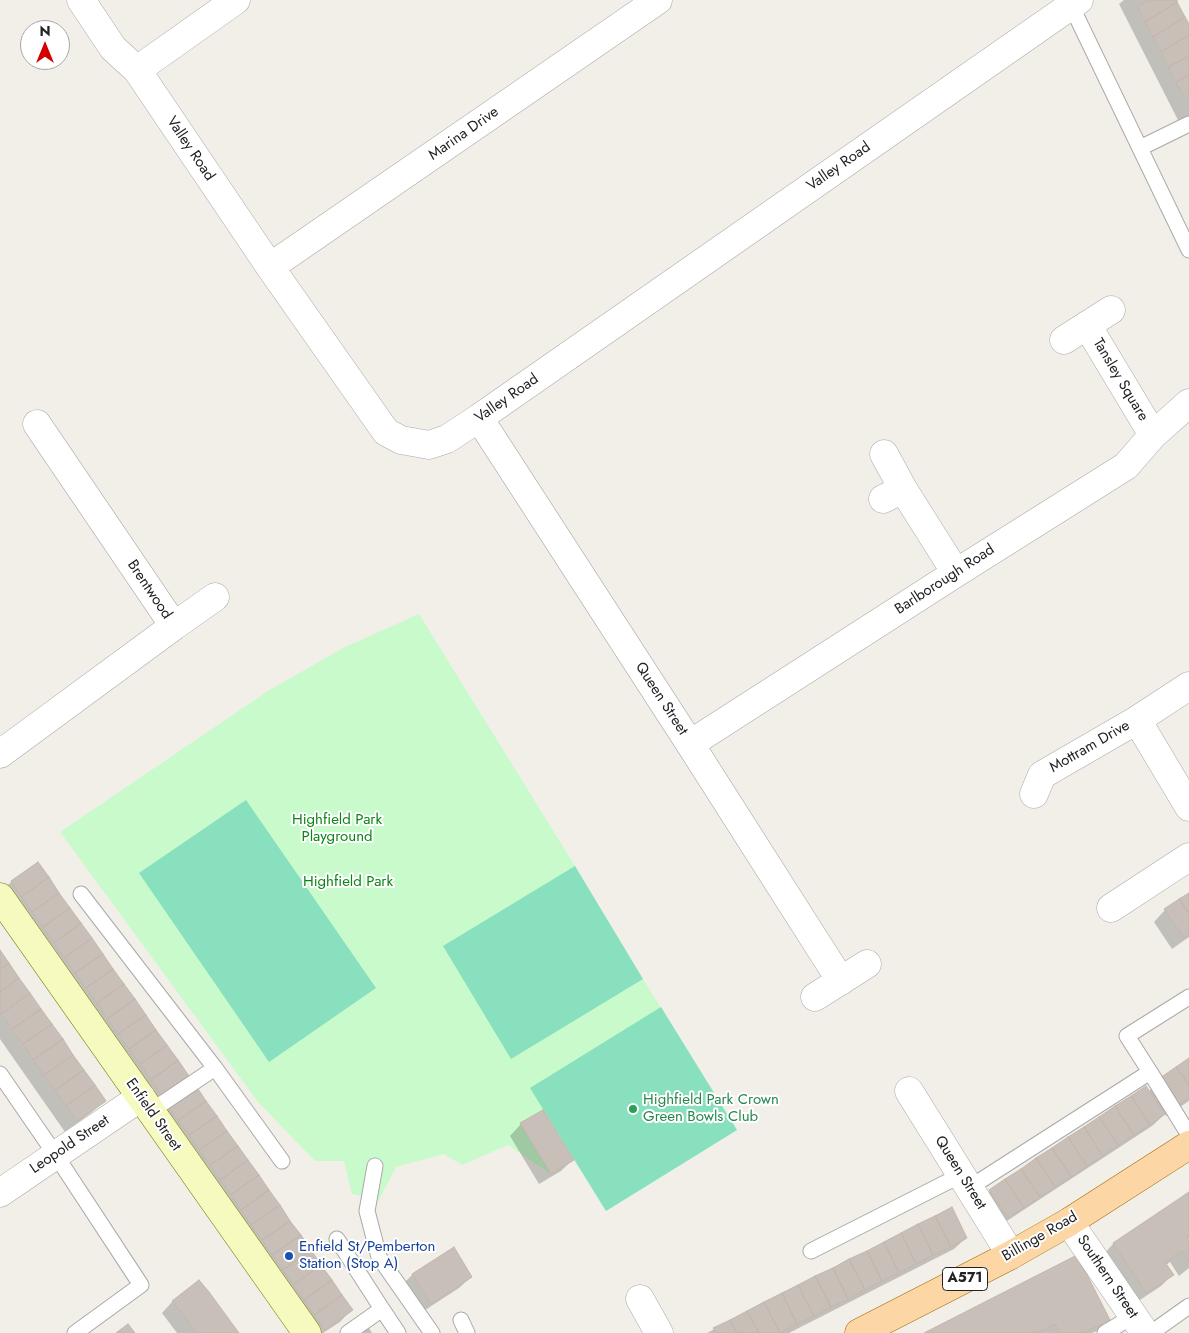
<!DOCTYPE html>
<style>
body{margin:0}
#map{position:relative;width:1189px;height:1333px;overflow:hidden;background:#f2efe9;font-family:Jost,sans-serif}
canvas{display:block}
.north{position:absolute;left:20px;top:20px;width:50px;height:50px;box-sizing:border-box;background:#fff;border:1px solid #a7a7a7;border-radius:50%;rotate:0deg;font-size:14px;font-weight:700;line-height:20px;text-align:center;color:#222}
.north::after{content:'';display:block;margin:auto;width:18px;height:22px;background:#d40000;clip-path:polygon(50% 0,100% 100%,50% 72%,0 100%)}
</style>
<div id="map">
<canvas width="1189" height="1333"></canvas>
<div class="north">N</div>
</div>
<script>
const g = document.querySelector('canvas').getContext('2d');
g.lineJoin = 'round';
function paint(path, color) {
  g.fillStyle = color;
  g.fill(path, 'evenodd');
}
function shape(rows) {
  const path = new Path2D();
  for (const r of rows) {
    path.moveTo(r[0], r[1]);
    for (let i = 2; i < r.length; i += 2) path.lineTo(r[i], r[i + 1]);
  }
  return path;
}
function strokePath(path, color, width, dash) {
  g.strokeStyle = color;
  g.lineWidth = width;
  g.lineCap = dash ? 'butt' : 'round';
  g.setLineDash(dash || []);
  g.stroke(path);
}
function write(font, color, halo, rows, align = 'center') {
  g.font = font + ' Jost,sans-serif';
  g.lineWidth = 4;
  g.setLineDash([]);
  g.textBaseline = 'middle';
  g.strokeStyle = halo;
  g.fillStyle = color;
  for (const [text, x, y, turn = 0] of rows) {
    g.save();
    g.translate(x, y);
    g.rotate((+turn || 0) * Math.PI / 180);
    g.textAlign = isNaN(turn) ? turn : align;
    if (halo) g.strokeText(text, 0, 0);
    g.fillText(text, 0, 0);
    g.restore();
  }
}
paint(shape([
 [419,614,575,866,643,979,737,1130,606,1211,574,1160,551,1174,508,1145,462,1165,444,1154,396,1167,379,1200,352,1194,344,1161,315,1161,258,1102,60,832,268,691,345,647]
]), '#c8facc');
paint(shape([
 [246,800,376,988,269,1062,139,873],
 [575,866,643,979,511,1059,443,946],
 [661,1007,737,1130,606,1211,530,1088]
]), '#88e0be');
paint(shape([
 [1124,0,1175,0,1189,27,1189,119,1180,124,1119,4],
 [38,864,187,1075,176,1087,149,1106,0,893,11,882],
 [1189,894,1189,937,1172,949,1154,922,1165,910],
 [0,953,104,1101,92,1112,65,1132,0,1039],
 [1189,1060,1189,1101,1166,1116,1165,1114,1152,1126,996,1228,979,1202,990,1191,1149,1091,1160,1079],
 [169,1107,351,1310,340,1322,323,1333,308,1333,157,1118],
 [521,1124,572,1160,561,1171,539,1184,510,1136],
 [1189,1194,1189,1238,1187,1240,1189,1243,1189,1268,1179,1276,1170,1262,1166,1265,1172,1275,1161,1286,1134,1304,1102,1256,1113,1244],
 [951,1209,966,1238,954,1249,789,1333,707,1333],
 [453,1249,471,1277,459,1288,419,1314,401,1286,412,1275],
 [173,1301,237,1333,177,1333,162,1313],
 [1108,1319,1097,1331,1092,1333,927,1333],
 [367,1325,372,1333,354,1333]
]), '#0003');
const building = shape([
 [1148,0,1177,0,1177,2,1145,22,1138,7,1148,0],
 [1177,2,1185,17,1153,37,1145,22,1177,2],
 [1185,17,1189,24,1189,35,1161,52,1153,37,1185,17],
 [1189,35,1189,56,1168,67,1161,52,1189,35],
 [1189,56,1189,75,1176,82,1168,67,1189,56],
 [1189,75,1189,95,1184,98,1176,82,1189,75],
 [38,862,49,877,21,897,11,881,38,862],
 [49,877,59,893,32,912,21,897,49,877],
 [59,893,70,908,43,927,32,912,59,893],
 [1189,893,1189,913,1179,899,1189,893],
 [1179,899,1189,913,1189,935,1184,938,1164,909,1179,899],
 [70,908,81,923,54,943,43,927,70,908],
 [81,923,92,938,64,958,54,943,81,923],
 [92,938,103,954,75,973,64,958,92,938],
 [0,950,9,963,0,969,0,950],
 [103,954,113,969,86,988,75,973,103,954],
 [9,963,19,978,0,992,0,969,9,963],
 [113,969,124,984,97,1003,86,988,113,969],
 [19,978,30,993,1,1014,0,1012,0,992,19,978],
 [124,984,135,999,107,1019,97,1003,124,984],
 [30,993,41,1009,12,1029,1,1014,30,993],
 [135,999,146,1015,118,1034,107,1019,135,999],
 [41,1009,52,1024,23,1044,12,1029,41,1009],
 [146,1015,156,1030,129,1049,118,1034,146,1015],
 [52,1024,63,1039,33,1060,23,1044,52,1024],
 [156,1030,167,1045,140,1064,129,1049,156,1030],
 [63,1039,73,1055,44,1075,33,1060,63,1039],
 [167,1045,178,1060,151,1080,140,1064,167,1045],
 [73,1055,84,1070,55,1090,44,1075,73,1055],
 [1189,1058,1189,1085,1176,1067,1189,1058],
 [178,1060,189,1076,161,1095,151,1080,178,1060],
 [1176,1067,1189,1085,1189,1098,1178,1106,1160,1078,1176,1067],
 [84,1070,95,1085,66,1106,55,1090,84,1070],
 [95,1085,106,1101,77,1121,66,1106,95,1085],
 [196,1086,206,1101,178,1121,168,1106,196,1086],
 [1146,1086,1165,1114,1150,1125,1131,1096,1146,1086],
 [1131,1096,1150,1125,1134,1135,1115,1106,1131,1096],
 [206,1101,217,1116,189,1135,178,1121,206,1101],
 [1115,1106,1134,1135,1118,1145,1099,1117,1115,1106],
 [543,1110,574,1160,551,1174,520,1123,543,1110],
 [217,1116,227,1131,199,1150,189,1135,217,1116],
 [1099,1117,1118,1145,1103,1156,1084,1127,1099,1117],
 [1084,1127,1103,1156,1087,1166,1068,1137,1084,1127],
 [227,1131,238,1146,210,1165,199,1150,227,1131],
 [1068,1137,1087,1166,1071,1177,1052,1148,1068,1137],
 [238,1146,248,1160,220,1180,210,1165,238,1146],
 [1052,1148,1071,1177,1055,1187,1036,1158,1052,1148],
 [1036,1158,1055,1187,1040,1197,1021,1169,1036,1158],
 [248,1160,259,1175,231,1195,220,1180,248,1160],
 [1021,1169,1040,1197,1024,1208,1005,1179,1021,1169],
 [259,1175,269,1190,241,1210,231,1195,259,1175],
 [1005,1179,1024,1208,1008,1218,989,1190,1005,1179],
 [269,1190,280,1205,251,1225,241,1210,269,1190],
 [1189,1192,1189,1236,1187,1237,1189,1241,1189,1262,1182,1251,1165,1262,1174,1275,1146,1293,1113,1243,1189,1192],
 [280,1205,290,1221,262,1240,251,1225,280,1205],
 [952,1207,967,1238,951,1247,935,1216,952,1207],
 [935,1216,951,1247,933,1255,918,1224,935,1216],
 [290,1221,301,1235,272,1255,262,1240,290,1221],
 [918,1224,933,1255,916,1264,901,1233,918,1224],
 [901,1233,916,1264,899,1273,884,1242,901,1233],
 [301,1235,311,1250,283,1270,272,1255,301,1235],
 [884,1242,899,1273,882,1281,867,1251,884,1242],
 [454,1247,472,1277,431,1304,412,1274,454,1247],
 [311,1250,321,1265,293,1285,283,1270,311,1250],
 [867,1251,882,1281,865,1290,849,1259,867,1251],
 [1077,1255,1110,1320,1083,1333,1060,1333,1055,1324,1037,1333,924,1333,1077,1255],
 [849,1259,865,1290,848,1299,833,1268,849,1259],
 [321,1265,332,1280,304,1300,293,1285,321,1265],
 [833,1268,848,1299,831,1307,815,1276,833,1268],
 [815,1276,831,1307,814,1316,798,1285,815,1276],
 [199,1280,209,1292,239,1333,197,1333,172,1301,199,1280],
 [332,1280,342,1295,314,1315,304,1300,332,1280],
 [798,1285,814,1316,797,1324,782,1293,798,1285],
 [782,1293,797,1324,780,1333,764,1302,782,1293],
 [342,1295,353,1310,325,1330,314,1315,342,1295],
 [764,1302,780,1333,759,1333,747,1311,764,1302],
 [747,1311,759,1333,737,1333,730,1320,747,1311],
 [730,1320,737,1333,716,1333,713,1328,730,1320],
 [128,1324,135,1333,116,1333,128,1324]
]);
paint(building, '#c7bfb8');
strokePath(building, '#c4b6ab', 1);
const lane = shape([
 [1069,1,1189,250],
 [1140,148,1189,124],
 [81,894,215,1068],
 [1150,1072,1189,1135],
 [0,1074,55,1154,141,1285,75,1333],
 [151,1111,215,1068,282,1161],
 [375,1166,367,1211,379,1257,432,1333],
 [969,1188,1150,1072,1127,1036,1189,997],
 [337,1239,382,1309,348,1333],
 [811,1251,961,1175],
 [382,1309,398,1333],
 [461,1320,467,1333],
 [1105,1333,1133,1316],
 [1151,1333,1189,1306]
]);
const street = shape([
 [81,0,113,48,137,70,270,267,386,432,401,440,429,445,447,439,479,418,1079,0],
 [137,70,236,0],
 [270,267,658,0],
 [1087,325,1153,435],
 [1064,340,1111,310],
 [479,418,690,744,841,981],
 [884,454,903,489,956,573],
 [883,499,903,489],
 [174,626,215,597],
 [1137,720,1189,807],
 [690,744,956,573,1126,466,1153,435,1189,403],
 [0,754,174,626,37,424],
 [1034,794,1042,775,1137,720,1189,686],
 [1111,908,1189,857],
 [815,997,867,964],
 [909,1091,1011,1255],
 [0,1193,141,1097],
 [1069,1222,1145,1333],
 [640,1299,659,1333]
]);
const secondary = shape([
 [0,897,307,1333]
]);
const primary = shape([
 [859,1333,1011,1255,1069,1222,1189,1145]
]);
strokePath(lane, '#a9a9a9', 17);
strokePath(street, '#a9a9a9', 29);
strokePath(secondary, '#707d05', 29);
strokePath(primary, '#a06b00', 29);
strokePath(lane, '#fff', 15);
strokePath(street, '#fff', 28);
strokePath(secondary, '#f7fabf', 28);
strokePath(primary, '#fcd6a4', 28);
for (const [x, y, r, color] of [
 [633,1109,5,"#2e9e5b"],
 [289,1256,5,"#1a4fb4"]
]) {
  const dot = new Path2D();
  dot.arc(x, y, r, 0, 2 * Math.PI);
  g.fillStyle = color;
  g.fill(dot);
  strokePath(dot, '#fff', 2);
}
for (const [x, y, w] of [
 [965,1279,45]
]) {
  const box = new Path2D();
  box.roundRect(x - w / 2, y - 11.5, w, 23, 4);
  g.fillStyle = '#fff';
  g.fill(box);
  strokePath(box, '#222', 1);
}
write('bold 14px', '#222', null, [
 ["A571",965,1279]
]);
write('15px', '#222', '#fff', [
 ["Marina Drive",464,134,-35],
 ["Valley Road",190,149,56],
 ["Valley Road",839,167,-35],
 ["Tansley Square",1120,380,59],
 ["Valley Road",507,399,-35],
 ["Barlborough Road",945,580,-33],
 ["Brentwood",149,590,56],
 ["Queen Street",661,699,57],
 ["Mottram Drive",1090,747,-30],
 ["Enfield Street",153,1115,55],
 ["Leopold Street",70,1145,-34],
 ["Queen Street",960,1173,58],
 ["Billinge Road",1040,1237,-30],
 ["Southern Street",1107,1277,56]
]);
write('15px', '#0c8416', '#fff', [
 ["Highfield Park",337,820],
 ["Playground",337,837],
 ["Highfield Park",348,882]
]);
write('15px', '#27864d', '#fff', [
 ["Highfield Park Crown",643,1100],
 ["Green Bowls Club",643,1117]
], 'left');
write('15px', '#164399', '#fff', [
 ["Enfield St/Pemberton",299,1247],
 ["Station (Stop A)",299,1264]
], 'left');
</script>
